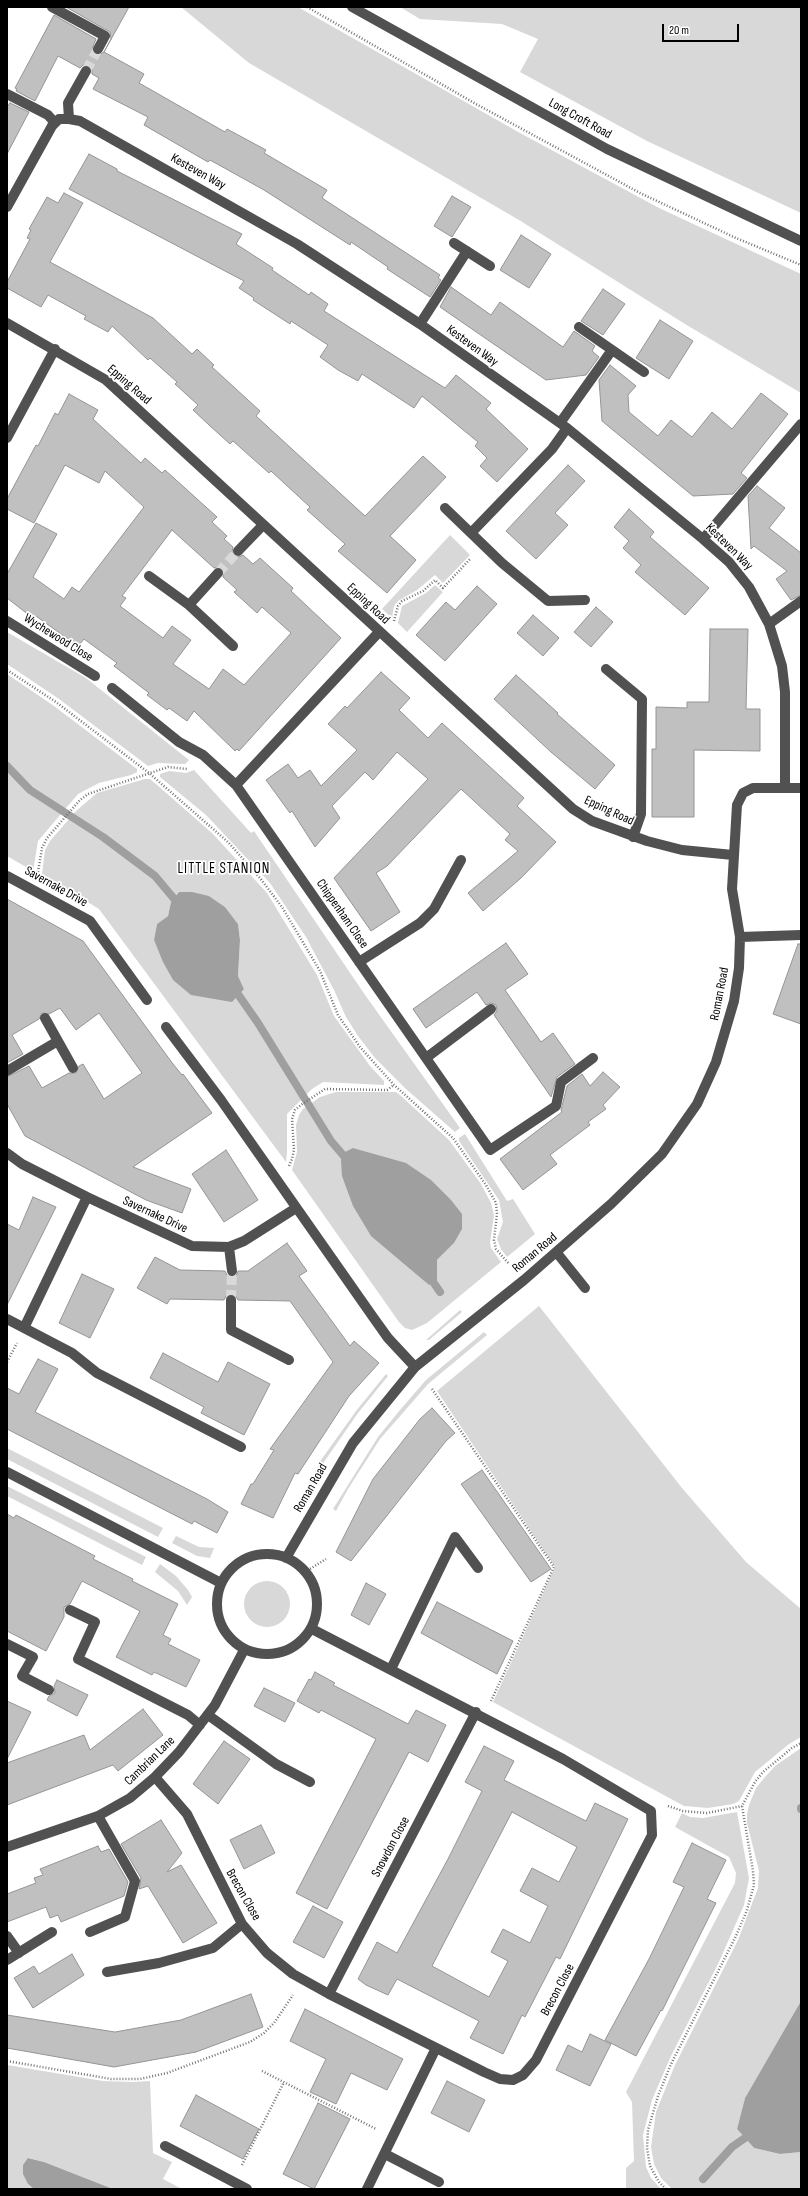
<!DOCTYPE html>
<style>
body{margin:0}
#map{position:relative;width:808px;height:2196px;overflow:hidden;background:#fff;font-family:"Sofia Sans Condensed",sans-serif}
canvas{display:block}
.frame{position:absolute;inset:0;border:8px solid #000;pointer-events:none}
.scale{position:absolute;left:662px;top:24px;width:77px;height:18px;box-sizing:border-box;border:2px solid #000;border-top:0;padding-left:5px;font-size:12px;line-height:14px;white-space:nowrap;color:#000;-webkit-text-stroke:3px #fff;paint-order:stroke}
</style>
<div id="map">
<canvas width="808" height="2196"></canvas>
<div class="frame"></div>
<div class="scale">20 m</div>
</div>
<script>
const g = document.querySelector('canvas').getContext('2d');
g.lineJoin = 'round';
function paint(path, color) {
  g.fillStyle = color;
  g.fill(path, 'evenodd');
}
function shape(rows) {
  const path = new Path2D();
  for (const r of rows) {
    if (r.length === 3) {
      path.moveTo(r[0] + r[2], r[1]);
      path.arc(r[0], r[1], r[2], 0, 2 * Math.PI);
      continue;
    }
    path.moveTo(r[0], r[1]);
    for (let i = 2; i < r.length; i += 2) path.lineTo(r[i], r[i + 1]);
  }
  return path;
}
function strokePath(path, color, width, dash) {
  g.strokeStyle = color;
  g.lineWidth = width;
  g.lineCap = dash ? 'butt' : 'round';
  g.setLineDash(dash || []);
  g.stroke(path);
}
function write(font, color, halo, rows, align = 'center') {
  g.font = font + ' "Sofia Sans Condensed",sans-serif';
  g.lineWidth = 3.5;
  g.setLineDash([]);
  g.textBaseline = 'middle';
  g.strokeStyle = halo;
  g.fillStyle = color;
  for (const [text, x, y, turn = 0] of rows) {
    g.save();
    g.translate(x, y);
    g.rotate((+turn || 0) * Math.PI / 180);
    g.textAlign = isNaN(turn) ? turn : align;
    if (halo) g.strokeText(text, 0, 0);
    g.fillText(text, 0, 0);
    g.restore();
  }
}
paint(shape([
 [181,7,298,7,520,133,659,208,801,274,801,393,685,324,519,220,249,63],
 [400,7,801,7,801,213,647,141,520,72,538,39,502,24,420,19],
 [450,535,470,555,443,583,435,575,417,590,398,601,394,606,392,618,382,609],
 [435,585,443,592,407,632,398,623,402,606,426,593],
 [7,632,86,678,189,760,185,764,158,763,148,766,59,699,7,664],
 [7,674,54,706,137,769,137,772,131,775,99,783,78,794,38,841,33,871,7,856],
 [194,770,251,833,254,831,363,992,460,1128,455,1132,406,1089,375,1058,358,1036,346,1017,334,990,306,937,270,883,206,815,160,777,160,774,169,771,186,773],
 [145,779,150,779,156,784,213,834,267,893,317,975,334,1016,370,1066,384,1081,384,1085,323,1082,312,1089,287,1114,287,1153,286,1162,99,909,42,874,45,850,50,841,76,811,97,793],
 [179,892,209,896,225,907,238,924,240,940,238,976,244,989,173,980,154,940,157,924,168,916,171,902],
 [336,1092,396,1092,401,1096,449,1140,481,1184,491,1203,494,1215,490,1243,491,1248,501,1262,427,1323,412,1330,405,1328,399,1322,292,1170,297,1152,296,1125,299,1115,303,1109,320,1097],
 [353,1148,376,1155,454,1243,437,1260,437,1279,429,1285,397,1256],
 [465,1134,507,1201,513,1199,535,1234,507,1257,501,1249,497,1239,503,1222,499,1200,459,1141,459,1138],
 [539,1306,682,1488,746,1562,801,1609,801,1737,789,1744,755,1772,739,1801,733,1804,708,1808,684,1806,493,1702,555,1567,437,1391],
 [460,1310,462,1312,429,1340,426,1340],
 [484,1332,487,1335,428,1384,415,1399,380,1439,348,1489,336,1511,333,1509,378,1437,400,1410,426,1380],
 [386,1374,388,1376,358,1413,324,1462,306,1495,304,1493,321,1460,356,1411],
 [7,1448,163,1528,158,1537,7,1459],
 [7,1486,146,1557,142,1565,7,1496],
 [176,1536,199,1547,214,1548,210,1558,197,1556,172,1543],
 [160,1564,176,1576,188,1590,192,1597,187,1605,178,1591,155,1572],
 [267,1604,23],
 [801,1748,801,2001,745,2098,737,2129,754,2148,780,2154,801,2152,801,2189,672,2189,661,2178,654,2164,651,2147,656,2112,675,2065,738,1940,758,1888,759,1871,747,1823,747,1814,749,1805,756,1788,765,1777,775,1766],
 [737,1812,749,1878,744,1905,719,1962,671,2056,652,2100,643,2135,646,2167,651,2178,661,2189,626,2189,626,2168,634,2161,632,2102,626,2092,735,1883,736,1873,729,1857,675,1827,682,1813,690,1817,703,1818],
 [7,2065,103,2081,133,2082,150,2081,153,2153,172,2162,163,2179,182,2189,113,2189,44,2162,29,2158,28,2184,34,2189,7,2189]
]), '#d8d8d8');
paint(shape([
 [179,892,192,892,209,896,225,907,238,924,240,940,238,976,244,989,232,1002,191,995,173,980,163,962,154,940,157,924,168,916,171,902],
 [353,1148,406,1163,431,1180,451,1200,462,1214,462,1229,454,1243,437,1260,437,1280,429,1285,371,1236,353,1206,342,1176,341,1160,343,1153],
 [801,2001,801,2152,780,2154,754,2148,737,2129,745,2098],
 [28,2158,44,2162,113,2189,34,2189,28,2184,23,2174,23,2165]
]), '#9f9f9f');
strokePath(shape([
 [7,766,30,790,103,837,155,876,181,907],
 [233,987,258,1023,331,1141,349,1162],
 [427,1273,440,1292],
 [801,1808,801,1809],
 [703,2179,732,2147,745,2138]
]), '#9f9f9f', 8);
const building = shape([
 [66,7,129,7,104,52,144,74,139,83,225,132,227,129,266,150,264,153,327,190,322,198,440,275,438,278,441,280,430,297,387,269,388,267,351,242,350,245,264,190,210,160,208,162,144,125,148,117,93,89,99,78,92,74,92,68,89,65,83,65,80,68,58,56,35,101,16,91,17,89,15,88,54,15,96,39,92,49,95,54,99,55,104,52,111,39,110,32,66,7],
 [10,103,29,112,7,154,7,107,10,103],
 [89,154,117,169,117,171,242,234,236,244,273,268,272,270,309,295,311,292,328,304,324,311,445,388,456,375,491,403,486,409,528,449,497,482,480,466,487,458,475,446,478,442,422,396,414,408,362,374,358,381,338,370,320,357,328,345,291,321,290,324,253,300,254,298,239,288,244,281,69,189,89,154],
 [64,193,83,203,50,262,153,318,192,354,197,349,214,365,212,367,260,411,256,416,365,516,423,456,446,477,390,536,416,560,387,593,338,551,345,544,307,510,310,507,271,471,269,473,233,441,230,444,209,425,193,410,198,405,175,384,177,382,150,358,148,360,112,326,108,332,84,319,86,316,48,295,41,307,7,288,7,282,30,239,27,238,31,230,29,229,47,197,58,203,64,193],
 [452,196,471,207,452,237,434,226,452,196],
 [521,235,551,254,529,288,500,270,521,235],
 [451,287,491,315,500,302,563,347,574,331,595,346,592,351,599,357,586,375,546,380,440,307,451,287],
 [603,289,625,304,603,335,581,321,603,289],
 [660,320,693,341,669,379,636,358,660,320],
 [610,365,636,386,628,395,629,412,658,436,671,420,692,437,712,412,732,429,761,393,788,414,741,473,747,478,733,494,693,496,602,421,599,380,610,365],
 [69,394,98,410,93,419,141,463,145,458,162,473,165,470,217,517,212,522,227,536,224,539,233,547,232,552,234,556,239,557,243,555,253,564,260,558,293,588,291,591,341,638,239,751,237,749,235,751,194,711,187,721,169,708,167,710,147,695,149,693,114,666,117,663,84,639,79,645,77,643,76,645,36,616,34,619,7,598,7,574,36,523,57,534,33,577,64,599,72,587,79,592,144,507,105,471,99,483,65,465,34,523,7,509,7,499,36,445,38,446,55,413,58,415,69,394],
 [172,530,214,568,219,567,223,568,223,577,237,590,234,592,257,613,262,607,291,633,244,685,223,669,209,689,173,664,191,640,172,626,163,638,120,606,126,598,122,596,172,530],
 [568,465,585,481,555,513,568,525,536,559,506,531,568,465],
 [757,486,785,508,769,528,801,553,801,595,791,600,776,579,787,571,754,546,751,549,748,496,757,486],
 [629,509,654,532,650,537,709,588,685,615,635,572,641,565,623,548,629,541,614,527,629,509],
 [477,586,497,604,445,661,416,635,446,602,455,610,477,586],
 [596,607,613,622,591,647,574,632,596,607],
 [533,615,559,638,543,656,517,633,533,615],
 [710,629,748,629,746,709,760,709,760,751,694,750,694,817,652,817,652,749,656,749,656,707,687,708,687,702,709,702,710,629],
 [381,672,410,698,399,710,428,738,442,723,524,798,517,806,556,842,521,878,483,911,468,893,518,851,505,840,510,834,461,789,387,866,376,873,400,912,371,931,334,878,428,779,397,752,373,780,365,772,332,806,340,818,315,847,292,811,290,813,266,780,288,764,298,778,310,770,321,786,357,750,328,724,345,706,347,708,381,672],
 [516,675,558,713,557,714,615,765,595,789,551,752,494,699,516,675],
 [7,899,83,941,173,1064,182,1075,183,1074,212,1113,133,1167,191,1189,182,1213,146,1200,25,1136,7,1104,7,1077,29,1066,42,1088,69,1073,76,1073,79,1066,83,1064,104,1099,142,1073,99,1013,76,1030,60,1008,49,1014,42,1013,39,1019,12,1035,23,1054,7,1063,7,899],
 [506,943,528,974,505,990,541,1042,553,1033,575,1064,557,1077,551,1097,494,1015,497,1011,496,1005,491,1003,486,1005,477,992,426,1028,413,1009,506,943],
 [798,944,801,944,801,1024,773,1014,798,944],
 [603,1072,620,1087,603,1105,606,1109,588,1122,590,1125,550,1155,557,1164,523,1190,500,1159,562,1112,561,1110,567,1086,582,1074,590,1086,603,1072],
 [226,1150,258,1200,224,1222,192,1174,226,1150],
 [33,1197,56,1207,7,1305,7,1224,19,1230,33,1197],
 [287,1243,307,1271,299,1276,350,1346,354,1341,379,1363,349,1396,298,1474,295,1473,273,1518,241,1504,251,1484,253,1484,274,1450,270,1449,333,1362,290,1301,238,1300,235,1295,231,1294,226,1296,224,1300,170,1299,167,1304,137,1288,155,1257,180,1270,225,1271,227,1275,232,1277,236,1276,238,1271,248,1271,287,1243],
 [82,1274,114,1289,90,1338,59,1323,82,1274],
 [163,1353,218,1382,228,1362,270,1384,244,1435,201,1413,204,1407,150,1378,163,1353],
 [38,1359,58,1369,35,1412,207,1499,228,1512,217,1533,194,1521,192,1524,7,1429,7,1388,19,1394,38,1359],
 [432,1408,455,1433,446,1441,351,1561,336,1552,373,1479,420,1419,432,1408],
 [482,1470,551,1569,531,1582,461,1484,482,1470],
 [7,1514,14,1518,16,1515,95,1556,93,1559,133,1579,132,1581,178,1604,163,1635,171,1639,168,1644,200,1660,186,1687,154,1672,152,1675,116,1657,140,1611,82,1581,70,1604,64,1607,64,1617,46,1651,7,1631,7,1514],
 [366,1583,386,1594,369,1625,351,1615,366,1583],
 [437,1602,513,1641,497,1674,421,1633,437,1602],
 [315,1672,335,1683,333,1685,408,1724,416,1710,446,1725,428,1762,409,1752,327,1909,296,1893,376,1739,321,1710,319,1713,297,1701,309,1679,311,1680,315,1672],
 [57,1680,88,1695,77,1716,47,1700,49,1696,55,1693,54,1686,57,1680],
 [264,1688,295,1703,285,1722,254,1706,264,1688],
 [7,1701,31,1712,7,1759,7,1701],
 [143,1709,163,1735,118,1771,113,1765,7,1805,7,1763,84,1735,90,1750,143,1709],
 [224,1741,250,1759,218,1804,193,1784,224,1741],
 [484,1746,514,1761,504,1780,586,1821,595,1803,628,1819,560,1959,556,1957,525,2017,522,2015,503,2054,470,2038,479,2021,397,1979,388,1995,366,1985,358,1979,377,1942,397,1953,448,1859,482,1791,465,1782,484,1746],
 [512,1812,577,1847,559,1882,532,1868,520,1891,548,1906,530,1943,503,1929,491,1952,508,1961,489,1997,432,1966,512,1812],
 [161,1820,182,1853,167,1872,181,1865,217,1923,183,1943,148,1886,139,1889,141,1878,121,1844,161,1820],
 [261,1825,275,1853,244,1869,230,1840,261,1825],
 [692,1843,726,1860,707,1899,716,1903,662,2011,661,2010,636,2056,605,2040,649,1959,684,1887,673,1882,692,1843],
 [98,1846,101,1852,109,1849,128,1882,124,1896,61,1922,58,1915,50,1918,46,1907,7,1922,7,1894,36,1883,34,1878,43,1875,40,1869,98,1846],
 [313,1906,343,1922,324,1958,293,1942,313,1906],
 [72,1954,84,1975,33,2008,14,1978,34,1966,39,1974,72,1954],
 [251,1994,263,2027,196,2052,114,2067,7,2048,7,2015,115,2032,181,2020,251,1994],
 [305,2009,403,2059,387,2090,351,2073,336,2104,310,2092,326,2059,290,2041,305,2009],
 [590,2034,611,2044,590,2086,556,2070,568,2045,582,2052,590,2034],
 [447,2081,485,2100,469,2132,431,2113,447,2081],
 [196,2095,259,2129,243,2159,180,2126,196,2095],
 [318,2103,350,2119,314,2189,283,2174,318,2103]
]);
paint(building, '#c0c0c0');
strokePath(building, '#959595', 1);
strokePath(shape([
 [86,71,98,49],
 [218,573,238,551],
 [231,1300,232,1271]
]), '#d9d9d9', 10, [10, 5]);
strokePath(shape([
 [307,7,476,104,640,193,736,238,801,265],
 [394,621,398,606,402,601,423,591,435,580,443,588,471,558],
 [7,670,56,702,149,773,228,842,260,878,282,907,320,971,338,1015,360,1047,394,1085,453,1138,486,1185,496,1203,497,1214,494,1240,496,1249,509,1264],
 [38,872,42,848,47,838,80,800,88,794,168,767,187,769],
 [289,1166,292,1159,294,1150,292,1119,295,1110,301,1105,325,1089,387,1090,394,1085],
 [7,1362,17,1343],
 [432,1389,554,1567,491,1701],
 [305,1572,326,1559],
 [668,1806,683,1811,707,1813,742,1806],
 [7,2061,111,2079,140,2079,167,2073,250,2042,264,2033,274,2023,293,1995],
 [262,2071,376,2129],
 [242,2165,284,2082],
 [666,2189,659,2182,650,2166,647,2148,648,2130,658,2096,671,2064,736,1936,747,1910,754,1885,753,1871,742,1806,755,1782,763,1772,792,1748,801,1743]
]), '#737373', 2.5, [1, 2]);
strokePath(shape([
 [52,7,105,36,98,49],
 [352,7,607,149,801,241],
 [7,94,48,115,55,123],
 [69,119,68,103,86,71],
 [7,207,52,126,59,119,69,119,80,121,297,244,420,324,567,428,703,539,729,562,749,587,769,624,782,666,785,692,785,788],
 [454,243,490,266],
 [7,323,106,380,573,809,592,821,647,841,682,850,733,855],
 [420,324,467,251],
 [579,327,644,372],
 [560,423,612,350],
 [7,438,55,349],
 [445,508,502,563,548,601,585,600],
 [471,533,552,449,567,428],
 [703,539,801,424],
 [238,551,263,525],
 [149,576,189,605,233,646],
 [189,605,218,573],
 [7,621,95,676],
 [769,624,801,601],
 [606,669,642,699,641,814,633,837],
 [112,688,179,742,203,755,236,785,490,1150,556,1106,561,1082,593,1058],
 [236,785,379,632],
 [7,876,90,921,147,1000],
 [740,937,801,935],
 [359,962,420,923,434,909,461,860],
 [45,1018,73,1068],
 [166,1027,221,1100,373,1317,388,1338,415,1367],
 [426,1058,491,1009],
 [7,1071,58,1041],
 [7,1153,22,1164,87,1197,192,1246,229,1247,244,1241,296,1208],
 [229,1247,232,1271],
 [557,1253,585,1288],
 [231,1300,231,1330,289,1360],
 [7,1319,72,1353,97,1373,241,1447],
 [24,1328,87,1197],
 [7,1472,221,1583],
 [267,1604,50],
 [286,1558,353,1443,415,1367,524,1280,611,1204,662,1154,697,1104,716,1062,734,1001,739,968,740,937,732,889,737,805,743,793,753,788,801,788],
 [70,1610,95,1622,78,1659,188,1715,200,1725],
 [7,1644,33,1657,22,1676,49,1690],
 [391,1669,455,1537,478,1568],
 [208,1715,276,1764,310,1782],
 [155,1777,187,1814,242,1924,267,1953,293,1974,329,1994,484,2072,500,2079,513,2080,523,2075,536,2060,652,1835,651,1811,563,1759,312,1629],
 [7,1847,98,1816,130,1798,155,1777,179,1752,215,1705,244,1650],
 [90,1932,125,1917,135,1881,98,1816],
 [7,1936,19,1953],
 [7,1960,52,1932],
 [107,1972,159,1963,213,1948,242,1924],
 [329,1994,476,1712],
 [165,2146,247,2189],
 [385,2154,439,2182],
 [367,2189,436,2048]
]), '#515151', 10);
write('13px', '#000', '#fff', [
 ["Long Croft Road",580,119,29],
 ["Kesteven Way",198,172,29],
 ["Kesteven Way",472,346,36],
 ["Epping Road",129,385,41],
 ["Kesteven Way",729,547,45],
 ["Epping Road",368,604,43],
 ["Wychewood Close",58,638,32],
 ["Epping Road",609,811,25],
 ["Savernake Drive",56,887,29],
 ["Chippenham Close",342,914,55],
 ["Roman Road",720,994,-79],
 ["Savernake Drive",155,1215,25],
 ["Roman Road",535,1253,-40],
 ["Roman Road",311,1488,-60],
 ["Cambrian Lane",150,1761,-44],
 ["Snowdon Close",391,1847,-62],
 ["Brecon Close",243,1895,60],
 ["Brecon Close",558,1990,-62]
]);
g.letterSpacing = '1px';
write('15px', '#000', '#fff', [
 ["LITTLE STANION",224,869]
]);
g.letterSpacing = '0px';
</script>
